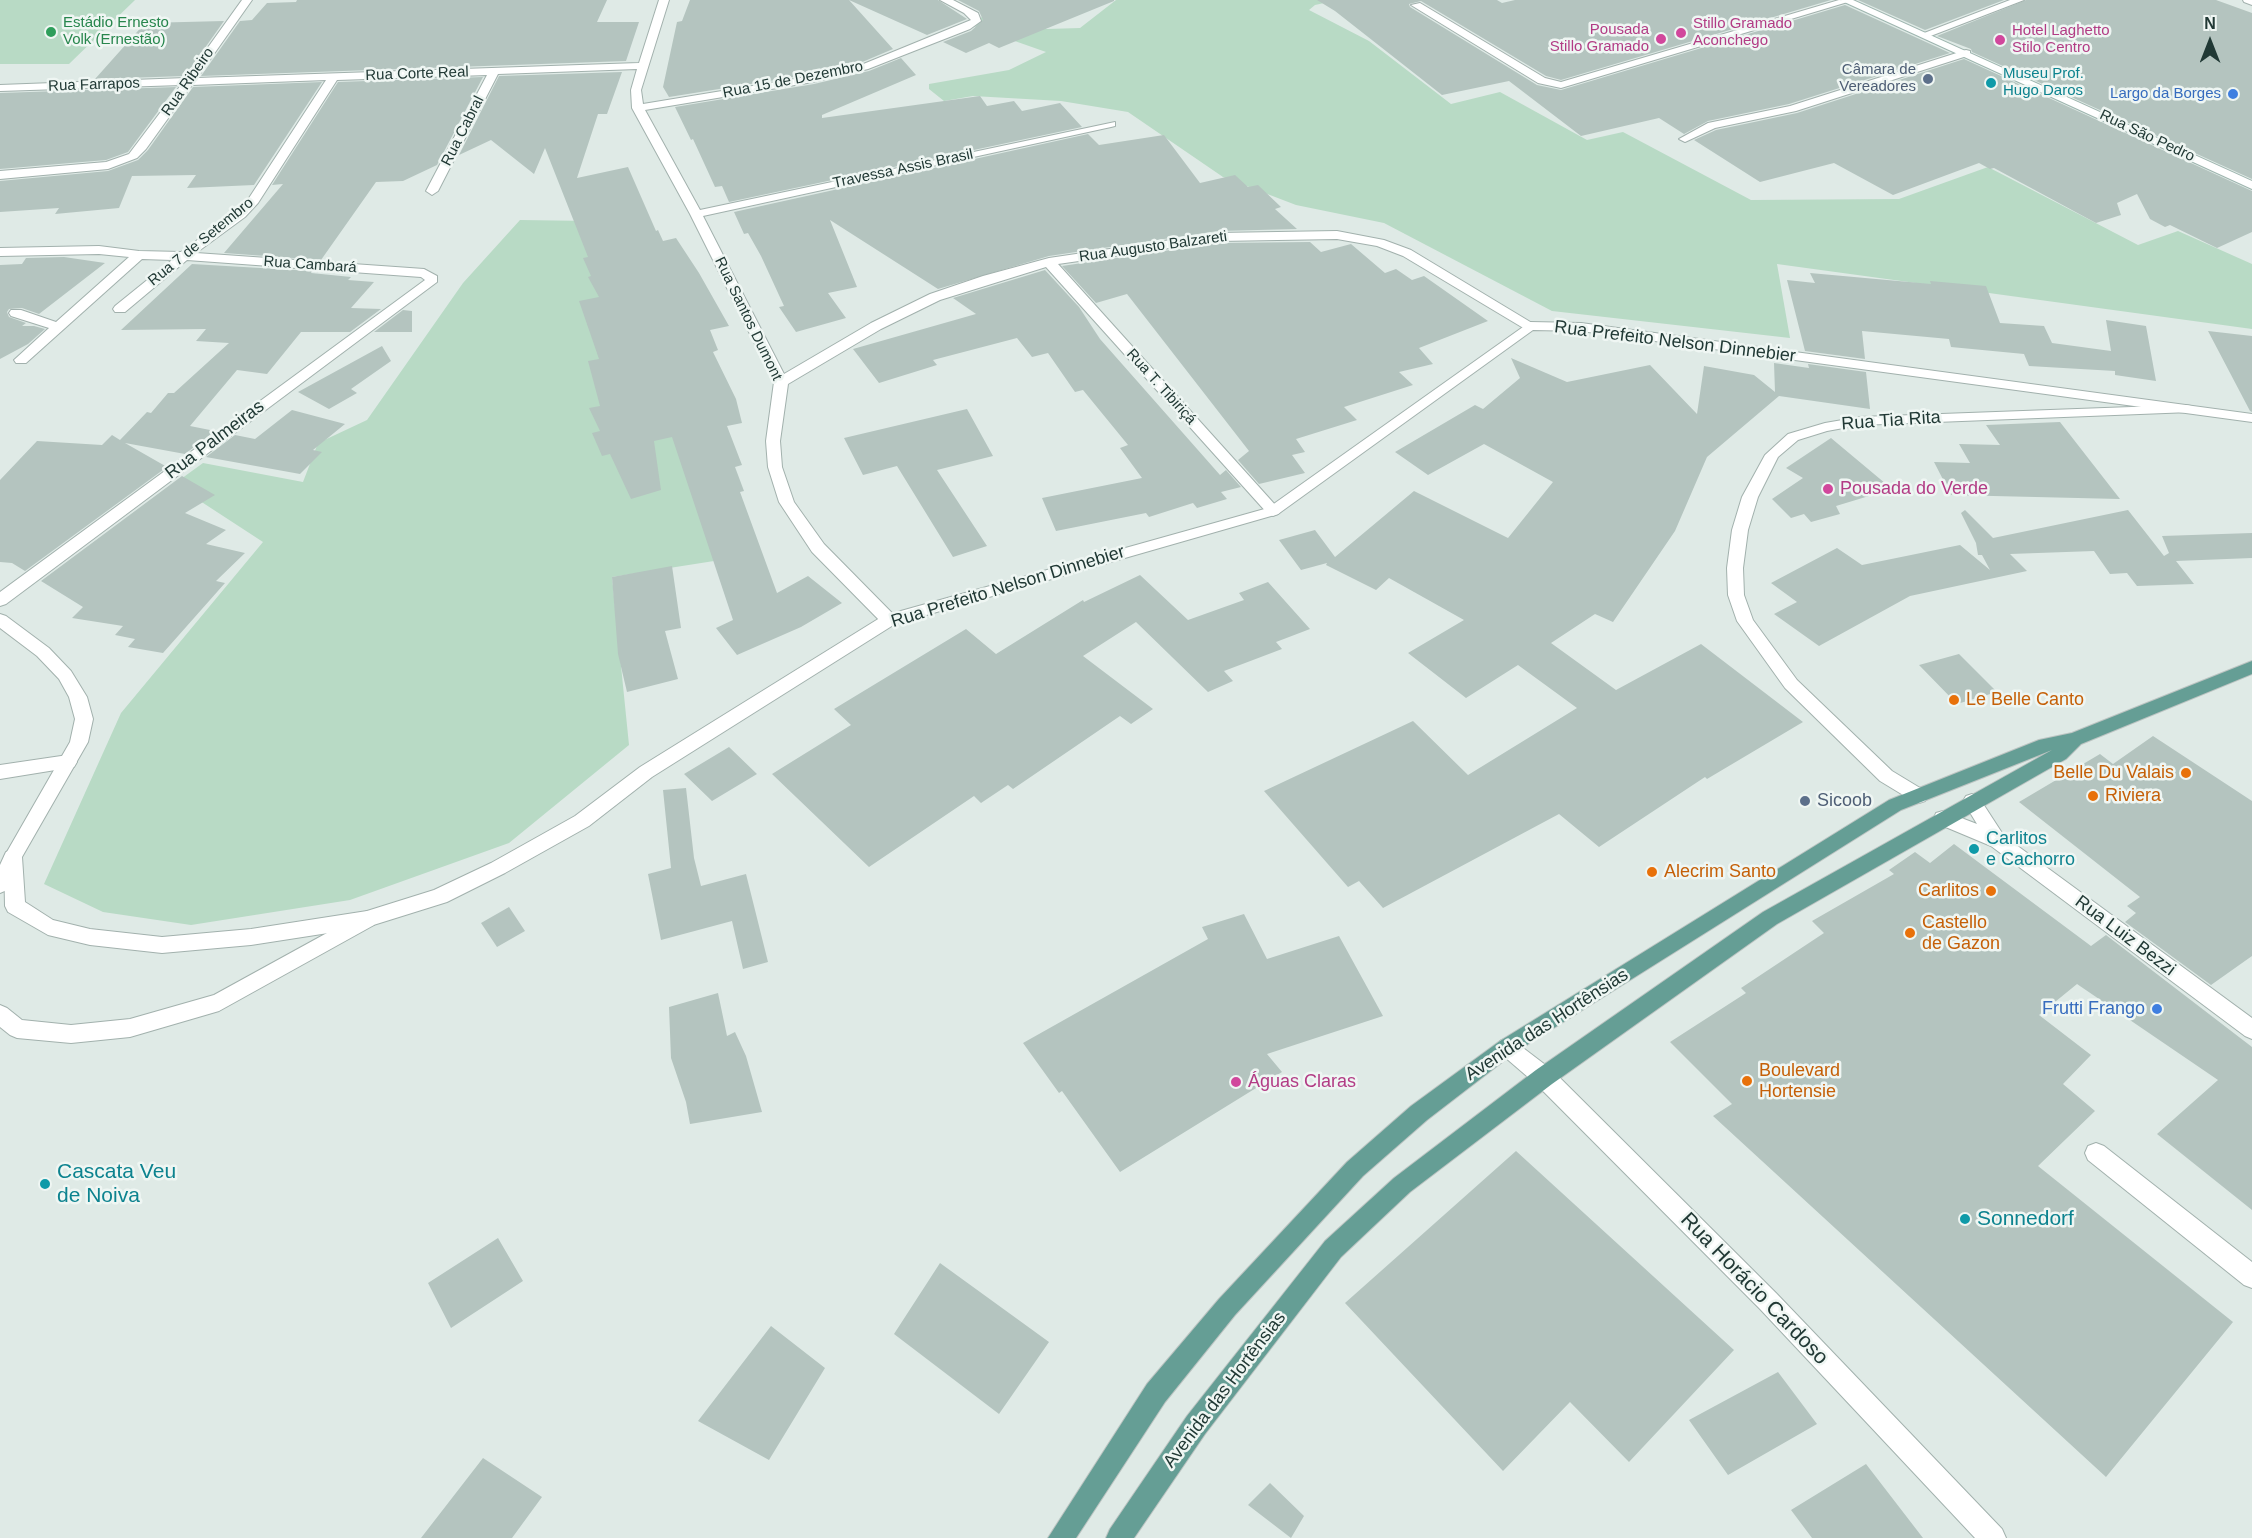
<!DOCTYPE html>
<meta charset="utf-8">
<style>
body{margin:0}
#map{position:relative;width:2252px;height:1538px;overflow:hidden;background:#dfeae6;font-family:Helvetica,sans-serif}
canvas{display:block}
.north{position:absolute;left:2180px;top:12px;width:60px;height:60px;-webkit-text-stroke:4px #eff6f3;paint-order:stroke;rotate:0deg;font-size:16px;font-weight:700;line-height:24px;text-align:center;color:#213935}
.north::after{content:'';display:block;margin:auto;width:21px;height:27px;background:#213935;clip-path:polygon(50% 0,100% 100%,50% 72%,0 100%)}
</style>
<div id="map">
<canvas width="2252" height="1538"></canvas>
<div class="north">N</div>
</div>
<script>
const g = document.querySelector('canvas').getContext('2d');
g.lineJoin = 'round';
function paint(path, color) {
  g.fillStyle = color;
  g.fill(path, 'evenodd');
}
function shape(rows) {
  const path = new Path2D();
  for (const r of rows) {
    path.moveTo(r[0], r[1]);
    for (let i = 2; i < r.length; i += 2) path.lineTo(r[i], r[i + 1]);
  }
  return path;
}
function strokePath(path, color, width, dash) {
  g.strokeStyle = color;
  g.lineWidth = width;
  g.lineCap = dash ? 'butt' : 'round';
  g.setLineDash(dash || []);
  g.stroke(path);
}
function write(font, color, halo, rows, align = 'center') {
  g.font = font + ' Helvetica,sans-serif';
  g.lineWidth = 5;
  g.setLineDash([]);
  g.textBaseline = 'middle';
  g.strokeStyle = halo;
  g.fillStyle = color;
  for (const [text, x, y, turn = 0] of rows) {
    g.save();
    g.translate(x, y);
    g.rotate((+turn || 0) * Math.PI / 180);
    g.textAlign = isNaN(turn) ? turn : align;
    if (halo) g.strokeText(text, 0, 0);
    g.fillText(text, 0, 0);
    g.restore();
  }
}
paint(shape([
 [0,0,135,0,69,64,0,64],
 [1116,0,1338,0,1315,5,1309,10,1369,41,1451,104,1500,92,1587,140,1623,132,1751,200,1899,199,1988,167,2138,245,2178,231,2252,264,2252,329,1777,264,1790,338,1552,311,1384,223,1296,205,1223,177,1128,112,1061,101,973,96,944,101,929,89,929,84,1009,70,1046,52,975,27,983,15,1047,29,1080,28],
 [520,220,591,221,693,481,714,561,612,577,629,745,509,843,350,900,191,925,103,912,44,884,121,713,263,542,174,484,203,463,303,482,318,443,367,420,463,283]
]), '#b8dac5');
paint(shape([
 [297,0,607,0,597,22,639,22,626,61,201,76,240,21,252,20,267,3,296,2],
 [690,0,849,0,893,49,860,63,813,74,669,97,663,87,677,22,682,21],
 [849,0,938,0,967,19,927,35],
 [958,0,1114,0,1114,1,999,48,989,43,966,53,943,42,971,31,983,20,979,11],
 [1317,0,1497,0,1502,3,1515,0,1831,0,1561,80,1546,76,1421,1,1409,4,1410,7,1537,85,1561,90,1845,5,1950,53,1789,104,1708,121,1684,134,1659,118,1581,136,1509,81,1442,95,1335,11],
 [1858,0,2004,0,1925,30],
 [2026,0,2216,0,2252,13,2252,179,1972,52,1971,49,1937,36],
 [224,21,185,76,95,79,145,23],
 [901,58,916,75,822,115,822,118,980,96,987,106,1014,101,1022,111,1060,103,1082,127,729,202,722,186,715,187,693,139,691,140,675,107,814,84,869,71],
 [1964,59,2252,191,2252,232,2217,248,2170,225,2165,227,2150,219,2137,194,2117,203,2121,215,2096,223,1994,168,1990,169,1979,163,1893,195,1834,163,1760,182,1694,140,1716,130,1797,113],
 [622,72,607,114,598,114,577,178,628,167,656,231,658,230,663,241,676,238,699,273,729,326,710,330,718,350,713,352,736,399,742,423,727,426,742,465,735,467,744,491,740,492,777,593,808,576,842,603,801,627,737,655,716,628,733,620,672,437,654,441,661,490,631,499,610,454,602,456,592,433,600,431,589,408,600,406,588,361,599,359,579,301,599,297,588,277,591,276,583,258,588,257,545,148,534,174,491,140,459,155,499,76],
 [483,77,437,165,403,181,376,182,321,260,224,253,283,184,272,185,338,82],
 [322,82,254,185,187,188,196,175,132,176,119,208,55,214,59,208,0,212,0,181,108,171,138,160,148,150,193,87],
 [176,87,128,152,106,160,0,169,0,93],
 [1088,134,1099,145,1164,135,1200,183,1235,175,1248,187,1258,185,1281,207,1275,209,1297,229,1218,231,1049,256,938,289,830,220,857,287,828,293,846,318,796,332,779,307,784,306,761,256,748,233,744,234,734,212],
 [1310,242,1321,252,1351,244,1385,273,1396,269,1412,280,1424,276,1488,321,1419,348,1433,364,1399,372,1413,385,1344,407,1357,420,1296,439,1305,452,1292,455,1305,473,1259,484,1238,460,1249,451,1127,294,1096,303,1062,266,1218,243],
 [64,257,105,263,39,314,22,308,9,309,7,312,9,317,26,323,22,326,34,326,45,329,28,344,0,359,0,265,22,264,26,258],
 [192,264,312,271,311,273,351,277,348,280,374,282,351,308,381,309,350,332,301,332,267,374,237,370,190,426,215,431,185,454,125,443,167,467,25,571,12,563,0,562,0,480,37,441,102,445,112,435,120,440,147,412,151,413,168,393,174,393,229,343,196,341,206,329,121,330],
 [1045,270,1079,307,1100,339,1220,475,1226,470,1241,487,1221,492,1227,499,1197,508,1193,503,1149,517,1146,513,1056,531,1042,498,1142,478,1120,448,1128,445,1083,390,1075,392,1048,353,1032,357,1017,338,933,360,937,365,879,383,853,349,976,314,953,298],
 [1810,273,1931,284,1930,281,1986,286,2000,323,2044,326,2052,343,2111,351,2106,320,2146,326,2156,381,2115,375,2115,371,2029,366,2024,354,1951,347,1949,339,1862,331,1865,359,1805,351,1787,280,1815,283],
 [403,310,412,311,412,332,374,332],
 [2208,331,2252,336,2252,412,2250,411],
 [382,346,391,361,351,389,357,393,329,409,298,392],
 [1511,358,1567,382,1650,365,1697,414,1704,366,1754,375,1775,392,1774,363,1809,368,1808,364,1866,372,1870,409,1779,396,1707,457,1675,531,1613,622,1595,614,1551,643,1616,690,1701,644,1803,722,1707,779,1705,777,1599,847,1559,814,1383,908,1359,881,1348,887,1264,791,1413,721,1468,775,1577,708,1518,665,1466,698,1408,653,1464,620,1389,578,1376,590,1326,565,1327,563,1301,570,1279,540,1315,530,1335,557,1414,491,1508,538,1553,482,1484,444,1428,475,1395,452,1475,405,1483,409,1520,378],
 [967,409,993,456,937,470,987,546,953,557,897,466,863,475,844,438],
 [292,410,345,424,313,450,322,452,300,474,206,457,235,435,255,439],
 [2060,422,2120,499,1951,495,1934,462,1970,463,1959,444,2000,445,1986,425],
 [1831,438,1892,489,1836,506,1840,514,1811,522,1804,514,1791,518,1772,499,1803,478,1786,468],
 [182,476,215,495,185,513,226,530,206,544,245,553,216,581,225,583,163,653,128,647,135,639,115,635,123,626,72,618,83,607,41,581],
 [1965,510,1993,538,2128,510,2164,556,2169,553,2162,536,2252,533,2252,558,2176,561,2194,584,2137,586,2127,573,2110,574,2094,551,2010,554,2027,571,1910,596,1819,646,1774,614,1797,602,1771,583,1837,548,1862,565,1960,545,1990,570,1982,555,1978,555,1976,543,1961,513],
 [672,566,681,628,665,631,678,679,627,692,618,654,612,577],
 [1140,575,1188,620,1244,600,1239,593,1268,582,1310,629,1276,642,1282,649,1224,671,1233,681,1208,692,1136,622,1083,656,1153,709,1131,724,1120,716,1013,789,1008,785,981,803,974,796,869,867,772,774,851,725,834,709,966,629,996,654,1083,600,1084,602],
 [1959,654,1997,692,1957,704,1919,665],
 [2153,736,2252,801,2252,956,2211,985,2125,922,2136,913,2127,906,2140,897,2019,802,2100,754,2113,764],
 [729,747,757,774,712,801,684,774],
 [686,788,694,858,701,886,746,874,768,962,743,969,732,921,661,940,648,874,671,868,663,790],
 [1954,844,2091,946,2106,935,2252,1047,2252,1210,2157,1134,2218,1080,2077,984,2039,1015,2091,1055,2063,1084,2095,1111,2038,1166,2233,1322,2106,1477,1713,1116,1732,1104,1670,1042,1746,993,1741,988,1824,933,1812,921,1894,874,1889,870,1915,852,1930,863],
 [509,907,525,931,497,947,481,923],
 [1244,914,1267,959,1339,936,1383,1016,1267,1054,1282,1072,1120,1172,1062,1091,1059,1093,1023,1043,1208,939,1202,927],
 [718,993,727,1036,735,1032,746,1056,762,1112,690,1124,686,1102,671,1058,669,1007],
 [1516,1151,1734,1350,1629,1462,1570,1402,1503,1471,1345,1303],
 [498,1238,523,1281,451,1328,428,1283],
 [940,1263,1049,1342,999,1414,894,1334],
 [771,1326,825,1368,769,1460,698,1421],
 [1778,1372,1817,1424,1728,1475,1689,1420],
 [483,1458,542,1497,512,1538,421,1538],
 [1866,1464,1923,1538,1812,1538,1791,1510],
 [1270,1483,1304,1516,1291,1538,1248,1505]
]), '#b4c4bf');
const service = shape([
 [1966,50,1970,51,1970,55,1796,111,1715,128,1685,142,1679,139,1708,123,1790,106,1966,50],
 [13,849,20,852,22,857,7,890,0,893,0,865,6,852,13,849],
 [367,911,374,913,377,919,374,925,219,1011,130,1037,71,1043,17,1038,10,1035,0,1027,0,1005,7,1008,22,1020,71,1025,130,1019,214,995,367,911],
 [2096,1143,2104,1146,2252,1262,2252,1288,2244,1285,2088,1160,2085,1153,2088,1146,2096,1143]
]);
const minor = shape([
 [242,0,252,0,197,78,639,63,659,0,669,0,641,90,643,104,813,76,861,65,971,20,964,13,940,0,953,0,978,13,981,21,970,29,868,69,813,82,645,110,700,210,1115,122,1115,126,1111,127,703,216,784,374,871,323,930,294,983,276,1049,258,1218,233,1337,231,1384,240,1411,250,1537,326,1530,330,1525,329,1403,256,1377,246,1337,239,1218,241,1058,264,1278,508,1281,511,1278,514,1273,516,1268,514,1046,267,940,300,881,329,788,384,780,441,782,467,794,502,824,544,895,616,897,620,895,624,889,626,883,624,812,552,779,502,768,467,766,441,774,382,690,214,632,108,631,90,637,69,498,74,438,191,432,195,426,191,487,75,337,80,258,203,245,217,196,253,424,269,437,276,437,282,6,604,0,606,0,592,425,280,421,277,187,260,125,312,115,312,113,309,115,306,172,260,142,259,26,363,16,363,14,360,49,328,11,316,9,313,11,310,21,310,56,322,129,257,99,254,0,256,0,248,99,246,139,251,181,252,237,211,249,198,326,80,192,85,146,149,137,158,108,169,0,179,0,171,106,162,129,154,181,85,0,91,0,85,186,78,242,0],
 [1839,0,1851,1,1561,88,1538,83,1411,5,1420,3,1545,78,1561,82,1839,0],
 [2010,0,2024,0,1928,37,1919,35,2010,0],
 [2186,405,2191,406,2193,409,2191,412,1860,425,1827,431,1798,440,1778,457,1758,497,1748,530,1743,568,1744,595,1753,620,1797,680,1892,771,1925,791,1928,796,1925,801,1919,803,1913,801,1880,781,1785,688,1737,621,1728,595,1727,568,1732,530,1742,497,1765,455,1788,434,1825,423,1860,417,2186,405],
 [68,755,74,757,77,762,74,767,0,779,0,765,68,755],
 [1972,794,1978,796,2004,836,2252,1018,2252,1039,2245,1036,1991,846,1936,823,1934,818,1936,813,1943,811,1977,824,1963,801,1966,796,1972,794],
 [1507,1038,1514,1041,1552,1070,1776,1293,2002,1529,2006,1538,1975,1538,1760,1309,1536,1084,1500,1053,1497,1047,1500,1041,1507,1038]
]);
const tertiary = shape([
 [2243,0,2252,0,2252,5,2244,2,2243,0],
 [1530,322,1581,323,2252,414,2252,422,1581,331,1533,330,1278,514,895,624,652,777,589,826,505,873,447,902,367,927,251,945,162,953,90,945,48,935,8,912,5,906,4,857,70,742,75,719,69,697,59,679,37,656,0,628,0,614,6,616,49,648,71,671,87,697,93,719,88,742,22,857,25,902,53,920,90,929,162,937,251,929,367,911,434,890,491,863,575,816,640,767,883,616,1268,508,1530,322]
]);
const secondary = shape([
 [1840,0,1853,0,2252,181,2252,189,1840,0]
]);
const primary = shape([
 [2252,661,2252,674,2081,744,2066,759,1777,924,1552,1084,1410,1192,1341,1257,1205,1434,1134,1538,1106,1538,1110,1529,1187,1416,1325,1241,1394,1178,1536,1070,1763,912,2052,750,1901,810,1514,1053,1427,1120,1363,1176,1235,1315,1165,1402,1076,1538,1048,1538,1147,1384,1219,1299,1347,1162,1411,1106,1500,1041,1889,800,2039,740,2072,733,2252,661]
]);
strokePath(service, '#a2b1ad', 2);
strokePath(minor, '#a2b1ad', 2);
strokePath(tertiary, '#a2b1ad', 2);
strokePath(secondary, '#9eb5af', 2);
strokePath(primary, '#bcc4c2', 2);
paint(service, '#fff');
paint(minor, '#fff');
paint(tertiary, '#fff');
paint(secondary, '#fff');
paint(primary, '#659e95');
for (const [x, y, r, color] of [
 [51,32,6,"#2e9e5b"],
 [1681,33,6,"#d1479c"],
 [1661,39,6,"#d1479c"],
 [2000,40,6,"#d1479c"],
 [1928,79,6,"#5c6f8a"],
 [1991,83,6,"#0f9aa8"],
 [2233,94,6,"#3f7fe0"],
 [1828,489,6,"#d1479c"],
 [1954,700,6,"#e8710a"],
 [2186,773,6,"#e8710a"],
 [2093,796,6,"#e8710a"],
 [1805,801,6,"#5c6f8a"],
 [1974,849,6,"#0f9aa8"],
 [1652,872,6,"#e8710a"],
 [1991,891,6,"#e8710a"],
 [1910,933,6,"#e8710a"],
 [2157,1009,6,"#3f7fe0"],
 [1747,1081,6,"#e8710a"],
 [1236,1082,6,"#d1479c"],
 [45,1184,6,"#0f9aa8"],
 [1965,1219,6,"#0f9aa8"]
]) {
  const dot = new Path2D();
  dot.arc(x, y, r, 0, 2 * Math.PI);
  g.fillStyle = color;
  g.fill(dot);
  strokePath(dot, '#eff6f3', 2);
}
write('15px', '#27864d', '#eff6f3', [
 ["Estádio Ernesto",63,23],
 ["Volk (Ernestão)",63,40]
], 'left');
write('15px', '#b23c85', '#eff6f3', [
 ["Stillo Gramado",1693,24],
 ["Aconchego",1693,41],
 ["Pousada",1649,30,"right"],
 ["Stillo Gramado",1649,47,"right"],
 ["Hotel Laghetto",2012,31],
 ["Stilo Centro",2012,48]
], 'left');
write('15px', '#4e5e75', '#eff6f3', [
 ["Câmara de",1916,70],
 ["Vereadores",1916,87]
], 'right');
write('15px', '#213935', '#eff6f3', [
 ["Rua Corte Real",417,74,-2],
 ["Rua 15 de Dezembro",793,80,-11],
 ["Rua Ribeiro",188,82,-55],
 ["Rua Farrapos",94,85,-2],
 ["Rua Cabral",463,131,-63],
 ["Rua São Pedro",2147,136,25],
 ["Travessa Assis Brasil",903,169,-12],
 ["Rua 7 de Setembro",201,242,-39],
 ["Rua Augusto Balzareti",1153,247,-8],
 ["Rua Cambará",310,265,4],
 ["Rua Santos Dumont",748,319,64],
 ["Rua T. Tibiriçá",1161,387,48]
]);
write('15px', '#0d838f', '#eff6f3', [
 ["Museu Prof.",2003,74],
 ["Hugo Daros",2003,91]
], 'left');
write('15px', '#366cbe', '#eff6f3', [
 ["Largo da Borges",2221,94]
], 'right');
write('18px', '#213935', '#eff6f3', [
 ["Rua Prefeito Nelson Dinnebier",1675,342,7],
 ["Rua Tia Rita",1891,421,-4],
 ["Rua Palmeiras",215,440,-37],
 ["Rua Prefeito Nelson Dinnebier",1008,587,-17],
 ["Rua Luiz Bezzi",2125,936,37],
 ["Avenida das Hortênsias",1547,1025,-33],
 ["Avenida das Hortênsias",1225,1390,-53]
]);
write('18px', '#b23c85', '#eff6f3', [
 ["Pousada do Verde",1840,489],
 ["Águas Claras",1248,1082]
], 'left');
write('18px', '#c56008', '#eff6f3', [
 ["Le Belle Canto",1966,700],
 ["Belle Du Valais",2174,773,"right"],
 ["Riviera",2105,796],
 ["Alecrim Santo",1664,872],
 ["Carlitos",1979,891,"right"],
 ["Castello",1922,923],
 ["de Gazon",1922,944],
 ["Boulevard",1759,1071],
 ["Hortensie",1759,1092]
], 'left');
write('18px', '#4e5e75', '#eff6f3', [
 ["Sicoob",1817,801]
], 'left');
write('18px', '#0d838f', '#eff6f3', [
 ["Carlitos",1986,839],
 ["e Cachorro",1986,860]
], 'left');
write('18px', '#366cbe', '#eff6f3', [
 ["Frutti Frango",2145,1009]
], 'right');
write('21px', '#0d838f', '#eff6f3', [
 ["Cascata Veu",57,1172],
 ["de Noiva",57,1196],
 ["Sonnedorf",1977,1219]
], 'left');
write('21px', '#213935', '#eff6f3', [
 ["Rua Horácio Cardoso",1754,1289,46]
]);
</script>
